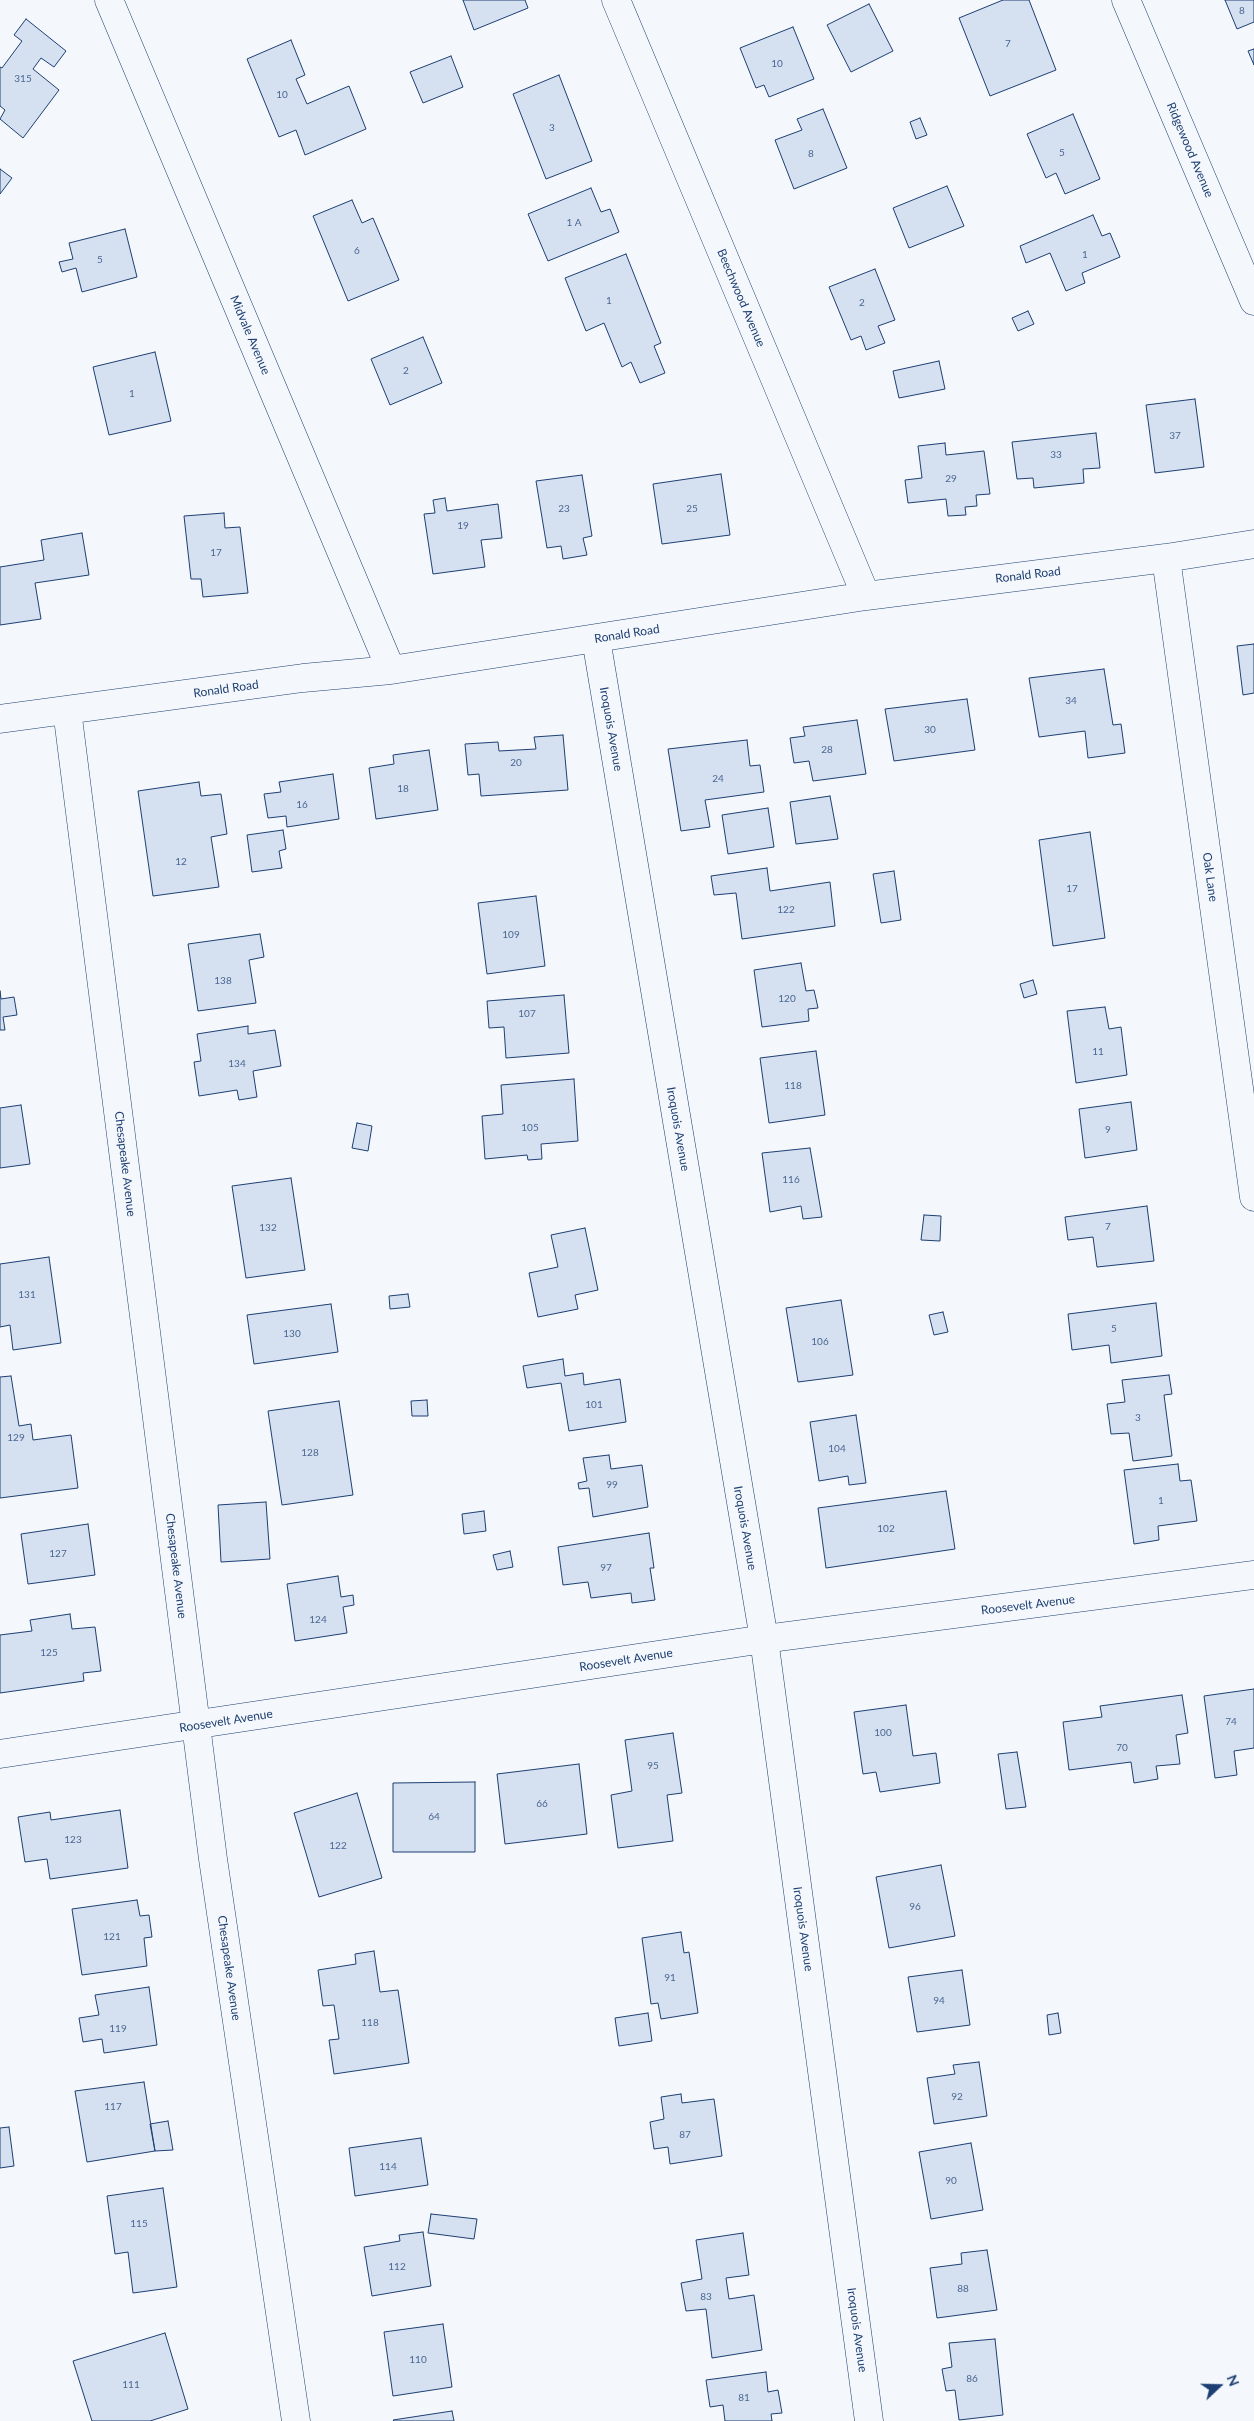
<!DOCTYPE html>
<style>
body{margin:0}
#map{position:relative;width:1254px;height:2421px;overflow:hidden;background:#f4f7fb;font-family:Lato,sans-serif}
canvas{display:block}
.north{position:absolute;left:1194px;top:2361px;width:50px;height:50px;-webkit-text-stroke:4px #f4f7fb;paint-order:stroke;rotate:69deg;font-size:14px;font-weight:700;line-height:20px;text-align:center;color:#1d3f73}
.north::after{content:'';display:block;margin:auto;width:18px;height:22px;background:#1d3f73;clip-path:polygon(50% 0,100% 100%,50% 72%,0 100%)}
</style>
<div id="map">
<canvas width="1254" height="2421"></canvas>
<div class="north">N</div>
</div>
<script>
const g = document.querySelector('canvas').getContext('2d');
g.lineJoin = 'round';
function paint(path, color) {
  g.fillStyle = color;
  g.fill(path, 'evenodd');
}
function shape(rows) {
  const path = new Path2D();
  for (const r of rows) {
    path.moveTo(r[0], r[1]);
    for (let i = 2; i < r.length; i += 2) path.lineTo(r[i], r[i + 1]);
  }
  return path;
}
function strokePath(path, color, width, dash) {
  g.strokeStyle = color;
  g.lineWidth = width;
  g.lineCap = dash ? 'butt' : 'round';
  g.setLineDash(dash || []);
  g.stroke(path);
}
function write(font, color, halo, rows, align = 'center') {
  g.font = font + ' Lato,sans-serif';
  g.lineWidth = 4;
  g.setLineDash([]);
  g.textBaseline = 'middle';
  g.strokeStyle = halo;
  g.fillStyle = color;
  for (const [text, x, y, turn = 0] of rows) {
    g.save();
    g.translate(x, y);
    g.rotate((+turn || 0) * Math.PI / 180);
    g.textAlign = isNaN(turn) ? turn : align;
    if (halo) g.strokeText(text, 0, 0);
    g.fillText(text, 0, 0);
    g.restore();
  }
}
const building = shape([
 [463,0,525,0,528,8,474,30,463,0],
 [1003,0,1029,0,1056,70,990,96,959,18,1003,0],
 [1225,0,1254,0,1254,22,1237,29,1225,0],
 [869,4,893,51,851,72,827,25,869,4],
 [26,19,66,51,54,67,41,58,33,69,59,90,23,138,0,119,5,110,0,106,0,67,2,68,22,41,14,35,26,19],
 [793,27,814,79,769,97,764,85,756,88,740,48,793,27],
 [291,40,305,75,296,79,307,104,349,86,366,129,305,155,296,130,279,137,247,59,291,40],
 [1254,49,1254,65,1248,51,1254,49],
 [451,56,463,87,423,103,410,72,451,56],
 [559,75,592,161,546,179,513,94,559,75],
 [823,109,847,168,794,189,775,140,802,130,797,119,823,109],
 [1073,114,1100,179,1065,194,1056,173,1046,178,1027,134,1073,114],
 [920,118,927,135,916,139,910,122,920,118],
 [0,169,12,178,0,194,0,169],
 [947,186,964,226,909,248,893,208,947,186],
 [591,188,601,212,610,209,619,232,548,261,528,214,591,188],
 [352,200,362,223,373,218,399,280,348,301,313,216,352,200],
 [1093,215,1102,236,1110,233,1120,257,1082,273,1085,283,1066,291,1050,253,1026,263,1020,246,1093,215],
 [125,229,137,277,82,292,76,268,62,272,59,262,73,259,69,243,125,229],
 [626,254,661,343,654,346,665,373,640,383,631,362,622,367,604,323,586,331,565,278,626,254],
 [875,269,895,320,878,326,885,343,866,350,861,336,851,340,829,287,875,269],
 [1028,311,1034,324,1018,331,1012,318,1028,311],
 [423,337,442,383,390,405,371,359,423,337],
 [155,352,171,421,109,435,93,367,155,352],
 [939,361,945,389,899,398,893,371,939,361],
 [1195,399,1204,467,1155,473,1146,405,1195,399],
 [1096,433,1100,468,1083,469,1084,483,1034,488,1033,478,1017,479,1012,442,1096,433],
 [945,443,946,455,984,451,990,494,976,495,977,506,965,507,966,515,948,516,946,499,908,503,905,480,922,478,918,446,945,443],
 [721,474,730,535,662,544,653,484,721,474],
 [582,475,592,536,583,538,587,555,563,559,561,546,547,548,536,481,582,475],
 [445,498,447,511,498,504,502,538,481,540,485,567,433,574,424,514,435,513,433,500,445,498],
 [224,513,225,528,240,527,248,593,203,597,201,579,191,579,184,516,224,513],
 [82,533,89,575,35,583,41,619,0,625,0,567,44,560,41,540,82,533],
 [1254,644,1254,693,1243,695,1237,646,1254,644],
 [1104,669,1113,725,1121,724,1125,753,1088,758,1085,731,1039,737,1029,678,1104,669],
 [967,699,975,750,894,761,885,709,967,699],
 [857,720,866,774,813,781,809,761,794,763,790,738,805,736,803,727,857,720],
 [563,735,568,790,481,796,479,774,468,775,465,744,498,742,499,751,536,749,534,737,563,735],
 [747,740,750,766,760,765,764,792,705,800,710,827,681,831,668,749,747,740],
 [429,750,438,810,376,819,369,768,394,764,393,755,429,750],
 [333,774,339,819,287,827,286,816,268,818,264,794,281,792,279,782,333,774],
 [199,782,201,796,221,794,227,834,211,837,219,887,153,896,138,791,199,782],
 [830,796,838,839,796,844,790,802,830,796],
 [768,808,774,847,728,854,722,815,768,808],
 [283,830,286,849,279,851,282,868,252,872,247,835,283,830],
 [1090,832,1105,938,1053,946,1039,840,1090,832],
 [767,868,770,891,830,882,835,926,742,939,736,893,714,895,711,876,767,868],
 [894,871,901,920,881,923,873,874,894,871],
 [536,896,545,966,487,974,478,903,536,896],
 [260,934,264,957,249,960,256,1003,198,1011,188,944,260,934],
 [801,963,806,991,814,990,818,1008,808,1009,809,1021,762,1027,754,970,801,963],
 [1033,980,1037,994,1024,998,1020,984,1033,980],
 [0,991,1,999,14,997,17,1015,3,1017,5,1030,0,1030,0,991],
 [564,995,569,1053,506,1058,504,1027,489,1028,487,1001,564,995],
 [1105,1007,1109,1029,1121,1027,1127,1075,1076,1083,1067,1011,1105,1007],
 [248,1026,248,1034,275,1030,281,1066,253,1071,257,1097,239,1100,237,1090,199,1096,194,1062,201,1061,197,1034,248,1026],
 [816,1051,825,1115,769,1123,760,1058,816,1051],
 [574,1079,578,1141,541,1144,542,1159,528,1160,527,1155,485,1159,482,1116,503,1114,501,1085,574,1079],
 [1131,1102,1137,1150,1085,1158,1079,1109,1131,1102],
 [21,1105,30,1164,0,1168,0,1108,21,1105],
 [357,1123,372,1126,368,1151,352,1148,357,1123],
 [810,1148,822,1217,803,1219,801,1206,770,1212,762,1153,810,1148],
 [291,1178,305,1270,246,1278,232,1186,291,1178],
 [1147,1206,1154,1261,1097,1267,1093,1237,1068,1240,1065,1217,1147,1206],
 [924,1215,941,1216,940,1241,921,1240,924,1215],
 [585,1228,598,1290,575,1295,578,1309,538,1317,529,1273,558,1267,551,1235,585,1228],
 [49,1257,61,1343,13,1350,10,1325,0,1327,0,1264,49,1257],
 [408,1294,410,1307,390,1309,389,1296,408,1294],
 [841,1300,853,1375,798,1382,786,1308,841,1300],
 [1156,1303,1162,1356,1111,1363,1109,1345,1072,1350,1068,1314,1156,1303],
 [331,1304,338,1352,254,1364,247,1315,331,1304],
 [943,1312,948,1332,934,1335,929,1315,943,1312],
 [563,1359,565,1376,583,1373,584,1385,620,1379,626,1422,569,1431,561,1383,527,1388,523,1366,563,1359],
 [1169,1375,1172,1394,1164,1395,1172,1456,1133,1461,1129,1433,1111,1434,1107,1404,1125,1402,1122,1380,1169,1375],
 [11,1376,19,1426,31,1424,33,1440,71,1435,78,1488,0,1498,0,1377,11,1376],
 [427,1400,428,1416,412,1416,411,1401,427,1400],
 [339,1401,353,1495,282,1505,268,1411,339,1401],
 [856,1415,866,1483,849,1485,848,1476,819,1481,810,1422,856,1415],
 [609,1455,611,1469,642,1465,648,1507,593,1517,589,1488,579,1489,578,1483,587,1481,583,1458,609,1455],
 [1178,1464,1180,1481,1191,1480,1197,1521,1158,1526,1159,1540,1134,1544,1124,1470,1178,1464],
 [946,1491,955,1549,826,1568,818,1508,946,1491],
 [266,1502,270,1559,221,1562,218,1505,266,1502],
 [484,1511,486,1531,464,1534,462,1514,484,1511],
 [88,1524,95,1575,28,1584,21,1534,88,1524],
 [649,1533,654,1568,650,1568,655,1600,632,1603,631,1593,591,1598,588,1582,563,1585,558,1547,649,1533],
 [510,1551,513,1567,497,1570,493,1555,510,1551],
 [338,1576,341,1597,353,1595,354,1605,343,1607,347,1633,295,1641,287,1584,338,1576],
 [70,1614,72,1629,95,1627,101,1671,83,1673,84,1681,0,1693,0,1635,32,1631,30,1620,70,1614],
 [1254,1689,1254,1748,1234,1751,1237,1775,1215,1778,1204,1696,1254,1689],
 [1182,1695,1188,1733,1176,1735,1180,1764,1156,1766,1158,1779,1134,1783,1131,1762,1069,1770,1063,1722,1102,1717,1100,1706,1182,1695],
 [906,1705,913,1756,936,1753,940,1783,880,1792,876,1772,863,1774,854,1712,906,1705],
 [673,1733,682,1793,667,1795,673,1841,618,1848,611,1795,632,1791,625,1740,673,1733],
 [1017,1752,1026,1807,1006,1809,998,1754,1017,1752],
 [579,1764,587,1834,505,1844,497,1774,579,1764],
 [475,1782,475,1852,393,1852,393,1783,475,1782],
 [357,1793,382,1878,319,1897,294,1813,357,1793],
 [120,1810,128,1868,50,1879,47,1859,25,1862,18,1817,50,1812,51,1820,120,1810],
 [941,1865,955,1936,889,1948,876,1877,941,1865],
 [137,1900,140,1916,149,1915,152,1937,144,1938,147,1966,82,1975,72,1909,137,1900],
 [681,1932,684,1953,689,1952,698,2013,661,2019,658,2003,651,2004,642,1938,681,1932],
 [374,1951,380,1992,398,1990,409,2063,334,2074,329,2040,339,2039,334,2005,323,2006,318,1970,356,1964,355,1954,374,1951],
 [962,1970,970,2025,917,2032,908,1977,962,1970],
 [149,1987,157,2045,104,2053,102,2039,83,2042,79,2018,99,2015,95,1995,149,1987],
 [648,2013,652,2041,619,2046,615,2018,648,2013],
 [1058,2013,1061,2033,1049,2035,1047,2015,1058,2013],
 [979,2062,987,2116,934,2124,927,2078,955,2074,953,2065,979,2062],
 [144,2082,155,2151,87,2162,75,2091,144,2082],
 [681,2094,682,2103,714,2099,722,2156,670,2164,668,2147,654,2149,650,2122,664,2119,661,2097,681,2094],
 [168,2121,173,2150,155,2151,150,2124,168,2121],
 [9,2127,14,2166,0,2168,0,2128,9,2127],
 [421,2138,428,2185,355,2196,349,2148,421,2138],
 [971,2143,983,2210,931,2219,919,2152,971,2143],
 [163,2188,177,2287,133,2293,128,2252,115,2254,107,2196,163,2188],
 [431,2214,477,2219,474,2239,428,2233,431,2214],
 [423,2232,431,2286,372,2296,364,2247,400,2241,399,2235,423,2232],
 [743,2233,749,2275,726,2278,729,2299,754,2295,762,2350,712,2358,706,2309,686,2311,681,2283,702,2279,696,2240,743,2233],
 [987,2250,997,2310,937,2318,930,2268,962,2264,961,2253,987,2250],
 [443,2324,452,2387,393,2396,384,2332,443,2324],
 [165,2333,188,2409,150,2421,92,2421,73,2361,165,2333],
 [995,2339,1003,2415,959,2420,955,2390,946,2391,942,2369,952,2367,949,2343,995,2339],
 [766,2372,768,2392,778,2390,782,2413,771,2414,772,2421,725,2421,723,2405,710,2407,706,2380,766,2372],
 [452,2411,454,2421,394,2421,393,2420,452,2411]
]);
paint(building, '#d5e0f0');
strokePath(building, '#1d3f73', 1);
const minor = shape([
 [109,0,391,670],
 [616,0,866,596],
 [1126,0,1254,301],
 [1166,558,1254,1197],
 [596,639,764,1639,869,2421],
 [67,710,213,1859,296,2421],
 [0,719,303,678,391,670,866,596,1166,558,1254,544],
 [0,1754,764,1639,1254,1575]
]);
strokePath(minor, '#1d3f73', 29);
strokePath(minor, '#f4f7fb', 28);
write('10px', '#4b6792', null, [
 ["8",1242,11],
 ["7",1008,44],
 ["10",777,64],
 ["315",23,79],
 ["10",282,95],
 ["3",552,128],
 ["5",1062,153],
 ["8",811,154],
 ["1 A",574,223],
 ["6",357,251],
 ["1",1085,255],
 ["5",100,260],
 ["1",609,301],
 ["2",862,303],
 ["2",406,371],
 ["1",132,394],
 ["37",1175,436],
 ["33",1056,455],
 ["29",951,479],
 ["23",564,509],
 ["25",692,509],
 ["19",463,526],
 ["17",216,553],
 ["34",1071,701],
 ["30",930,730],
 ["28",827,750],
 ["20",516,763],
 ["24",718,779],
 ["18",403,789],
 ["16",302,805],
 ["12",181,862],
 ["17",1072,889],
 ["122",786,910],
 ["109",511,935],
 ["138",223,981],
 ["120",787,999],
 ["107",527,1014],
 ["11",1098,1052],
 ["134",237,1064],
 ["118",793,1086],
 ["105",530,1128],
 ["9",1108,1130],
 ["116",791,1180],
 ["7",1108,1227],
 ["132",268,1228],
 ["131",27,1295],
 ["5",1114,1329],
 ["130",292,1334],
 ["106",820,1342],
 ["101",594,1405],
 ["3",1138,1418],
 ["129",16,1438],
 ["104",837,1449],
 ["128",310,1453],
 ["99",612,1485],
 ["1",1161,1501],
 ["102",886,1529],
 ["127",58,1554],
 ["97",606,1568],
 ["124",318,1620],
 ["125",49,1653],
 ["74",1231,1722],
 ["100",883,1733],
 ["70",1122,1748],
 ["95",653,1766],
 ["66",542,1804],
 ["64",434,1817],
 ["123",73,1840],
 ["122",338,1846],
 ["96",915,1907],
 ["121",112,1937],
 ["91",670,1978],
 ["94",939,2001],
 ["118",370,2023],
 ["119",118,2029],
 ["92",957,2097],
 ["117",113,2107],
 ["87",685,2135],
 ["114",388,2167],
 ["90",951,2181],
 ["115",139,2224],
 ["112",397,2267],
 ["88",963,2289],
 ["83",706,2297],
 ["110",418,2360],
 ["86",972,2379],
 ["111",131,2385],
 ["81",744,2398]
]);
write('12px', '#1d3f73', '#f4f7fb', [
 ["Ridgewood Avenue",1190,150,67],
 ["Beechwood Avenue",741,298,67],
 ["Midvale Avenue",250,335,67],
 ["Ronald Road",1028,575,-7],
 ["Ronald Road",627,634,-9],
 ["Ronald Road",226,689,-8],
 ["Iroquois Avenue",611,729,80],
 ["Oak Lane",1210,877,82],
 ["Iroquois Avenue",678,1129,80],
 ["Chesapeake Avenue",125,1164,83],
 ["Iroquois Avenue",745,1528,80],
 ["Chesapeake Avenue",176,1566,83],
 ["Roosevelt Avenue",1028,1605,-7],
 ["Roosevelt Avenue",626,1660,-9],
 ["Roosevelt Avenue",226,1721,-9],
 ["Iroquois Avenue",803,1929,82],
 ["Chesapeake Avenue",229,1968,82],
 ["Iroquois Avenue",857,2330,82]
]);
</script>
